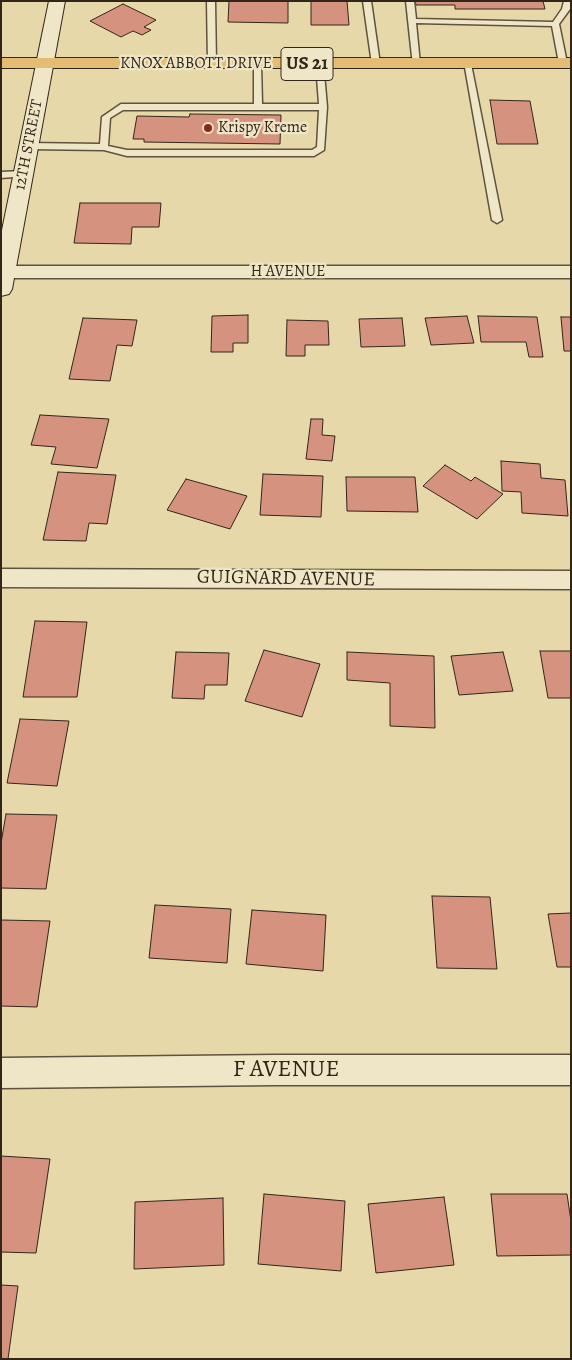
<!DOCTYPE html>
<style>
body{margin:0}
#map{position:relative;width:572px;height:1360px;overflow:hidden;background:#e7d8a9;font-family:Alegreya,serif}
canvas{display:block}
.frame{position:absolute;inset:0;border:2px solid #32261a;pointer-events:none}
</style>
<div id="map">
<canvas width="572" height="1360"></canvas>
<div class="frame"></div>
</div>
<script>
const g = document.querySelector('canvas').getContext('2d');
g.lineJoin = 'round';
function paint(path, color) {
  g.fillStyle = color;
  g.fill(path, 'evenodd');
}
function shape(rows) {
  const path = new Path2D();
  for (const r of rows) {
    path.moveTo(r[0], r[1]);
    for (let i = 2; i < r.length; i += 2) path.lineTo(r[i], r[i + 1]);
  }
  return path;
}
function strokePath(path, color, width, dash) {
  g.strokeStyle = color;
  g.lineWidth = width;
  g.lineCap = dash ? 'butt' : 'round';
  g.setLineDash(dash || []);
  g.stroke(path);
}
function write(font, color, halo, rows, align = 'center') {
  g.font = font + ' Alegreya,serif';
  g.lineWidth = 4.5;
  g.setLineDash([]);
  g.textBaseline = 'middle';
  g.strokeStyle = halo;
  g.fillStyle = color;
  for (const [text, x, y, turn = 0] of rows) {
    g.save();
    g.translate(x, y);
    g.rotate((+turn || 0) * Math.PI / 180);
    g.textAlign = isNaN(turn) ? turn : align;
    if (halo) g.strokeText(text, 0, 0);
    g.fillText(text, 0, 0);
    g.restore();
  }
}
const building = shape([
 [229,1,288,1,288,23,228,22,229,1],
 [311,1,347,1,349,25,311,25,311,1],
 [415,1,543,1,545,9,455,9,455,5,416,5,415,1],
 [123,4,156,20,144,27,151,30,142,35,133,31,121,37,90,21,123,4],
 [490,100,530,101,538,144,497,144,490,100],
 [190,114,281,115,280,144,144,142,144,139,133,139,137,116,189,117,190,114],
 [80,203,161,203,159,227,132,227,131,244,74,243,80,203],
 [248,315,248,343,233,343,233,352,211,352,212,316,248,315],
 [467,316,474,343,431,345,425,318,467,316],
 [478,316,537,317,543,357,529,357,526,342,481,342,478,316],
 [561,317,571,317,571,351,564,351,561,317],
 [83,318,137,320,132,346,117,345,110,381,69,379,83,318],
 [402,318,405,346,361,347,359,319,402,318],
 [287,320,328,321,329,345,305,345,305,356,286,356,287,320],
 [40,415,109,419,97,468,51,464,56,447,31,445,40,415],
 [311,419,323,419,322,435,335,436,332,461,306,459,311,419],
 [501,461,540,464,541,478,565,480,568,516,522,513,521,492,502,491,501,461],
 [445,465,471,481,475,477,503,494,477,519,423,486,445,465],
 [58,472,116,475,107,524,89,523,86,541,43,540,58,472],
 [263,474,323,476,321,517,260,515,263,474],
 [346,477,415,477,418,512,347,511,346,477],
 [186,479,247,496,230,529,167,510,186,479],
 [35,621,87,622,77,697,23,697,35,621],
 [264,650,320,664,302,717,245,701,264,650],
 [540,651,571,651,571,698,548,698,540,651],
 [176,652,229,653,227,685,205,685,204,699,172,698,176,652],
 [347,652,434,656,435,728,390,726,390,683,347,680,347,652],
 [503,652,513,691,459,695,451,656,503,652],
 [20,719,69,721,57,786,7,783,20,719],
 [6,814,57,815,46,889,1,888,1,843,6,814],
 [432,896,490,897,497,969,437,968,432,896],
 [155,905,231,909,227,963,149,958,155,905],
 [252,910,326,915,323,971,246,964,252,910],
 [571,913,571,967,557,967,548,914,571,913],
 [1,920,50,921,37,1007,1,1006,1,920],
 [1,1156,50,1159,36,1253,1,1252,1,1156],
 [264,1194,345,1201,341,1271,258,1264,264,1194],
 [491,1194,567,1194,571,1221,571,1255,497,1256,491,1194],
 [444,1197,454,1265,376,1273,368,1204,444,1197],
 [223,1198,224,1265,134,1269,135,1202,223,1198],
 [1,1285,18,1286,8,1359,1,1359,1,1285]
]);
paint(building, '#d5927f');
strokePath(building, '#32261a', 1);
const service = shape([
 [207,1,215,1,216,64,212,66,208,64,207,1],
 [363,1,371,1,380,64,376,66,372,64,363,1],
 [406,1,414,1,416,19,553,22,562,9,564,1,571,1,570,9,559,24,567,63,563,65,559,63,552,26,416,23,420,64,413,66,406,1],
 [254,62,261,64,262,104,319,104,316,64,323,62,327,107,324,150,314,156,127,156,104,150,28,149,24,146,28,143,100,144,102,117,121,104,254,104,254,62],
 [123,110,319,110,317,147,312,150,127,150,108,146,110,118,123,110],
 [464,62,471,64,502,220,497,223,492,220,464,62],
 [23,171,27,174,26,176,1,178,1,172,23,171]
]);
const minor = shape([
 [5,266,571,266,571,278,5,278,1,277,1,267,5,266],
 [1,569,571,571,571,589,1,587,1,569],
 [275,1055,571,1055,571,1085,275,1085,1,1088,1,1058,275,1055]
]);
const secondary = shape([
 [49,1,65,1,12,289,9,294,1,296,1,235,49,1]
]);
const primary = shape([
 [1,58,571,58,571,68,1,68,1,58]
]);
strokePath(service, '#5f523e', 3);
strokePath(minor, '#5f523e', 3);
strokePath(secondary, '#32261a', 2);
strokePath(primary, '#32261a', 2);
paint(service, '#efe6c7');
paint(minor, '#efe6c7');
paint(secondary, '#efe6c7');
paint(primary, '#e4bc74');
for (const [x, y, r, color] of [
 [208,128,5,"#8f2418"]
]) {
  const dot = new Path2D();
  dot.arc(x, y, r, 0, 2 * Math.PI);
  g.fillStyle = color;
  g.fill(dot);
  strokePath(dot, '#efe6c7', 2);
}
write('16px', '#32261a', '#efe6c7', [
 ["KNOX ABBOTT DRIVE",196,64],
 ["12TH STREET",29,145,-79],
 ["H AVENUE",288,272]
]);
write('16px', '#32261a', '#efe6c7', [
 ["Krispy Kreme",218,128]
], 'left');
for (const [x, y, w] of [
 [307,64,52]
]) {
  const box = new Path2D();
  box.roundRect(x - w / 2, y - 16.5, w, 33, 4);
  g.fillStyle = '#efe6c7';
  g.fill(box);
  strokePath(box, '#32261a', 1);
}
write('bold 19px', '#32261a', null, [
 ["US 21",307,64]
]);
write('20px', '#32261a', '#efe6c7', [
 ["GUIGNARD AVENUE",286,579,1]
]);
write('24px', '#32261a', '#efe6c7', [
 ["F AVENUE",286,1070]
]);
</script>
